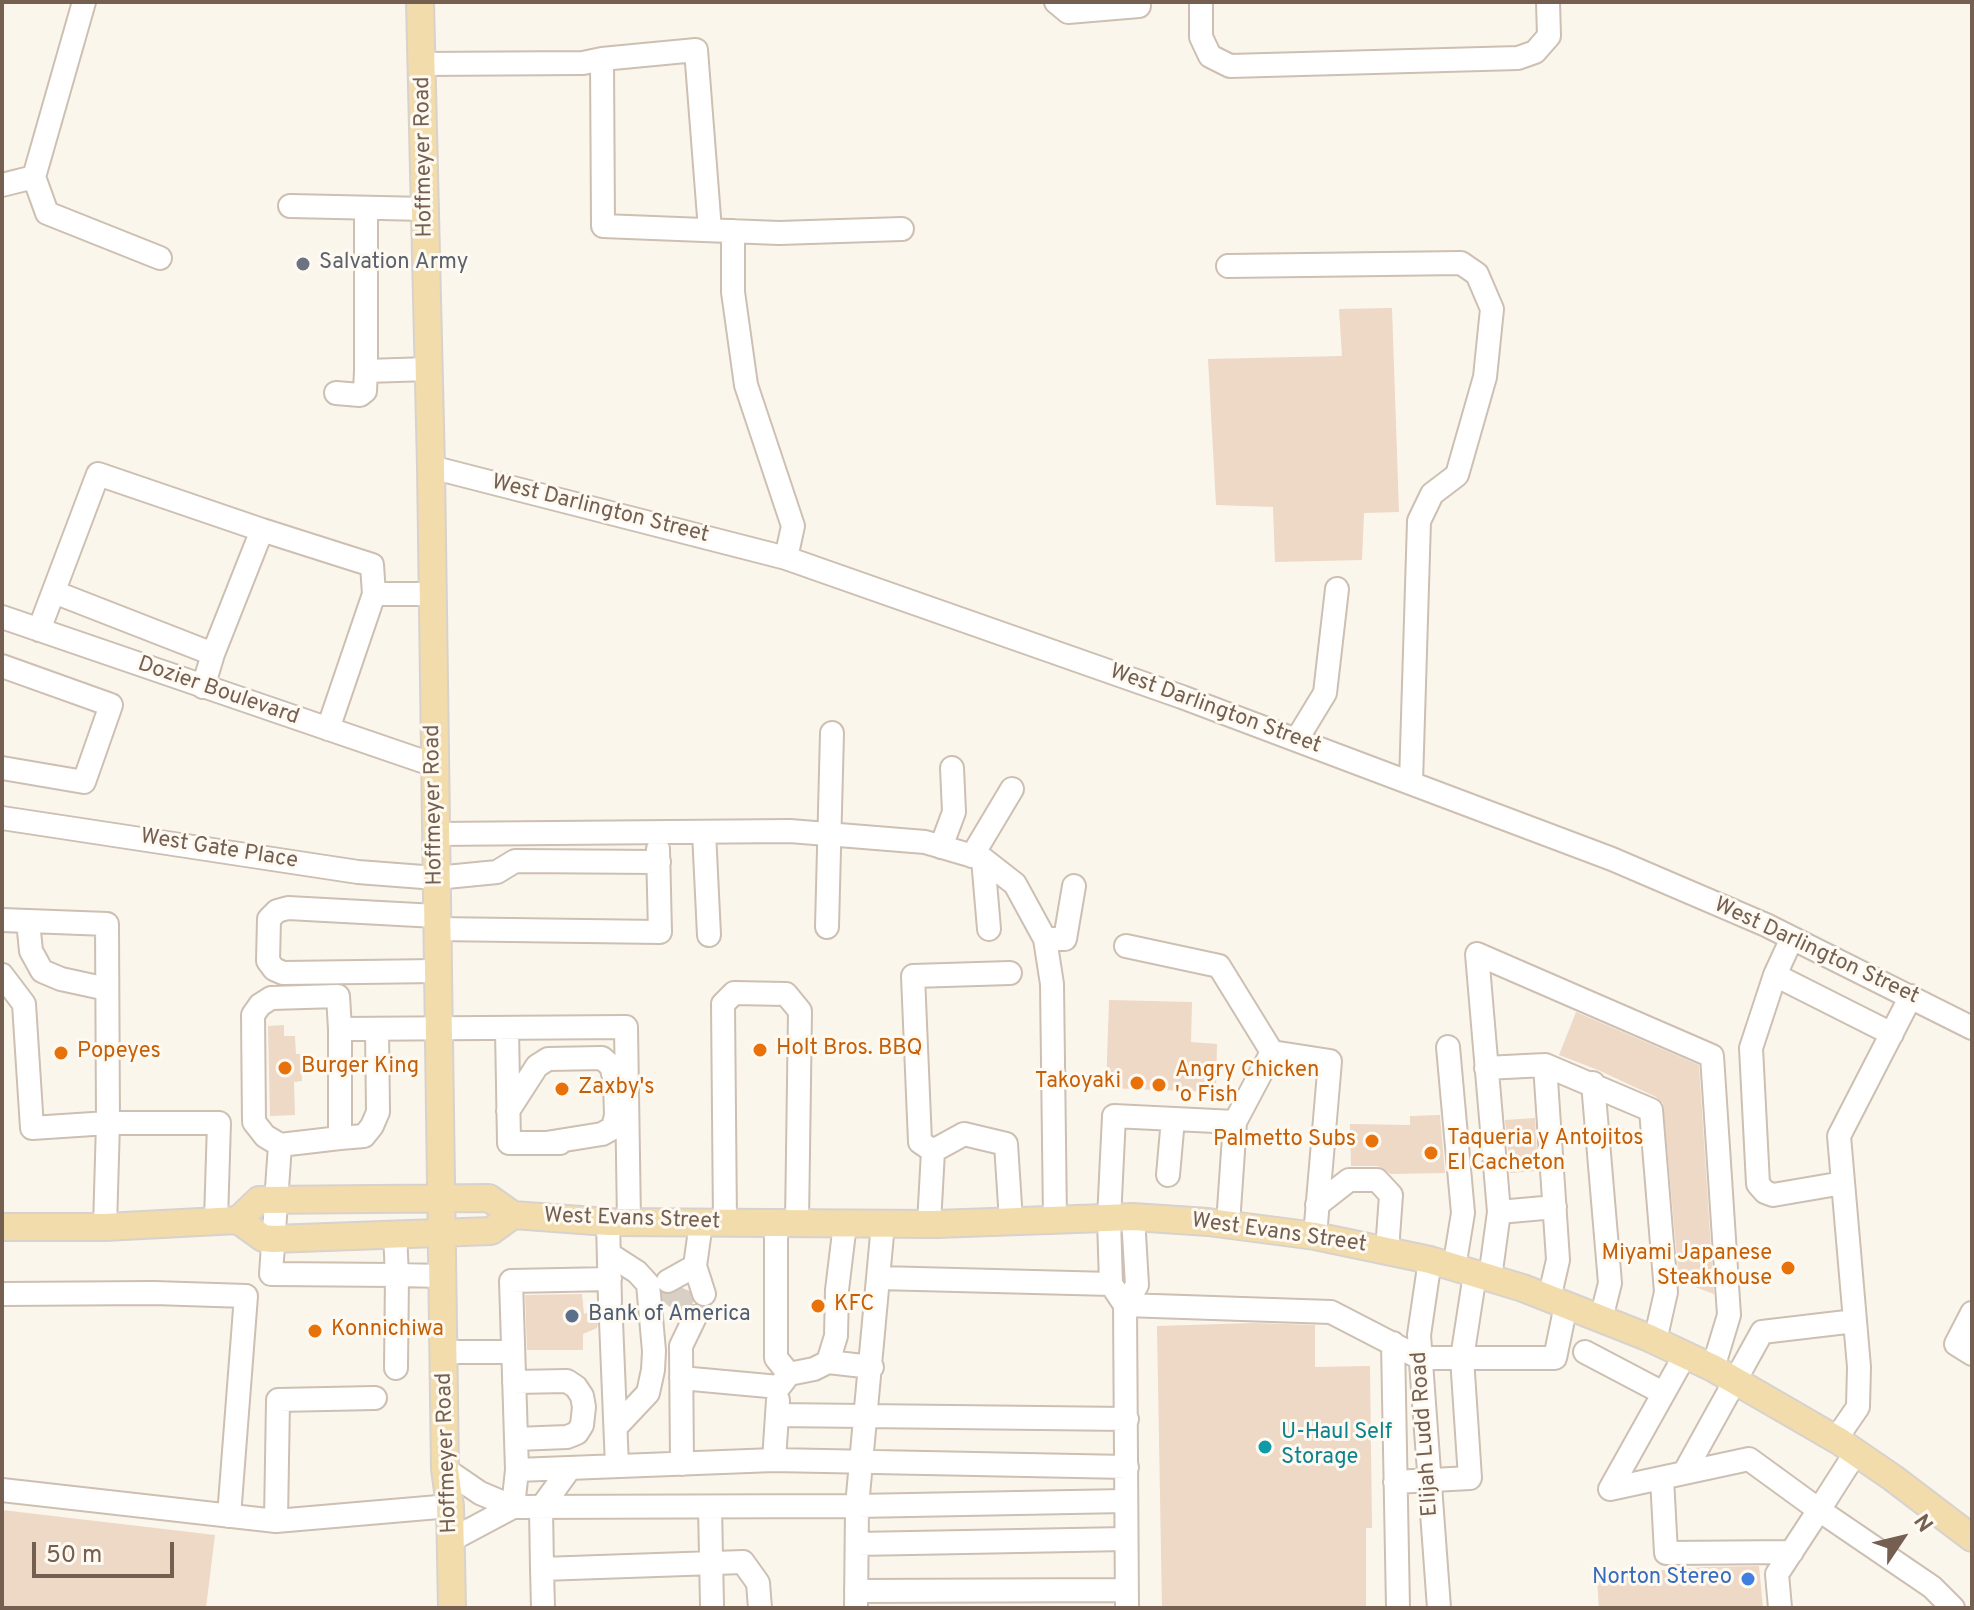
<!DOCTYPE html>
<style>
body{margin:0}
#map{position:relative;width:1974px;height:1610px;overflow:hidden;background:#fbf6ec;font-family:Overpass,sans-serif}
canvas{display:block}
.frame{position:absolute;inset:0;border:4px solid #745f50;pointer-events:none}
.north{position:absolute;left:1862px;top:1498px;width:80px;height:80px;-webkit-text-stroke:6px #fefaf2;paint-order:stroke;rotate:55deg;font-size:22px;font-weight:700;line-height:32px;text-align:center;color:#745f50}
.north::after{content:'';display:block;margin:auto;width:28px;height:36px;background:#745f50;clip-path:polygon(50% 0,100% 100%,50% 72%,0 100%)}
.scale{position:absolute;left:32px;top:1542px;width:142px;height:36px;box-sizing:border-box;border:4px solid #745f50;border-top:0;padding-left:10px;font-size:24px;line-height:28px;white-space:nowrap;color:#745f50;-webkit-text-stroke:6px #fefaf2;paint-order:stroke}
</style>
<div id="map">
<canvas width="1974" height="1610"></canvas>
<div class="frame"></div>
<div class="north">N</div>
<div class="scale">50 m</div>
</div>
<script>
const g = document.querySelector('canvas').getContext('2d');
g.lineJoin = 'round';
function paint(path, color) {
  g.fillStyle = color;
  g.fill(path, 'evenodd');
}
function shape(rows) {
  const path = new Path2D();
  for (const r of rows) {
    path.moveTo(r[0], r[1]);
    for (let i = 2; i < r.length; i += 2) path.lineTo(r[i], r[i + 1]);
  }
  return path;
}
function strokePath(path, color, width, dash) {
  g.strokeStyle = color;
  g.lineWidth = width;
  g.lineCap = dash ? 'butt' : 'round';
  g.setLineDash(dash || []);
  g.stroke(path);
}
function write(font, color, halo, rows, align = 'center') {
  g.font = font + ' Overpass,sans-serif';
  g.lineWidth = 6;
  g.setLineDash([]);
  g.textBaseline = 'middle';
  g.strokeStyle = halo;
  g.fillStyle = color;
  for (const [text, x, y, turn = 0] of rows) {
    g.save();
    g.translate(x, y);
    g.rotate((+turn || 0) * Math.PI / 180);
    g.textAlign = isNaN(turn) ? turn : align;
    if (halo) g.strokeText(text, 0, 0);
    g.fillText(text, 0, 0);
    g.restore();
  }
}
paint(shape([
 [1392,308,1399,512,1364,513,1362,560,1275,562,1273,507,1216,505,1208,359,1342,356,1339,309],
 [1109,1000,1192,1002,1191,1042,1217,1044,1216,1092,1106,1088],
 [1576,1012,1699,1065,1714,1294,1679,1281,1663,1103,1656,1097,1598,1070,1559,1055],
 [284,1025,284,1036,295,1036,296,1054,301,1054,302,1081,294,1082,295,1115,270,1116,268,1026],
 [1440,1115,1445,1173,1391,1174,1378,1166,1351,1166,1350,1124,1410,1125,1410,1116],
 [1535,1118,1538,1171,1510,1173,1505,1120],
 [582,1294,584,1314,597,1308,601,1312,597,1328,583,1334,583,1350,527,1350,525,1295],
 [1254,1323,1315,1325,1315,1367,1370,1366,1372,1528,1366,1528,1366,1608,1162,1608,1157,1326],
 [2,1510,215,1535,206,1608,2,1608],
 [1759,1566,1763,1608,1599,1608,1597,1580,1608,1581,1608,1574,1706,1567]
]), '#eed8c6');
strokePath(shape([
 [660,1302,668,1281],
 [678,1310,687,1288]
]), '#d9d0c5', 22, [22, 11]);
const minor = shape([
 [1056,2,1068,12,1139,6],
 [1201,2,1201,37,1210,56,1230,66,1518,58,1535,52,1549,36,1548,2],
 [602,59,696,50,710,230],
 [422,64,583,63,602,59,603,226,779,233,902,229],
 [34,177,84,2],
 [2,185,34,177,47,213,160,258],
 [290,206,426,209],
 [366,208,366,371,429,369],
 [733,231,733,292,746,385,793,526,786,558],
 [1228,266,1461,263,1477,274,1492,309,1485,377,1457,475,1432,494,1419,521,1411,782],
 [336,393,360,395,365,391,366,371],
 [431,467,786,558,1182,697,1612,859,1766,925,1972,1028],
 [54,592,213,654],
 [374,594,432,594],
 [2,617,434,765],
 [39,630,98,474,262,530],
 [2,666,111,705,84,782,2,768],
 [203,687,213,654,262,530,372,565,374,594,328,729],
 [1297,739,1325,693,1337,589],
 [2,818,358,872,436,878,497,872,515,861,659,862],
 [704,832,709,935],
 [435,834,790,831,925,842,983,859,1015,884,1045,939,1052,984,1055,1220],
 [941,847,954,812,952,768],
 [972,856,1012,789],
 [983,859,989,929],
 [436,916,288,908,277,911,269,919,268,961,274,969,283,973,437,971],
 [2,920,107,924,108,1123,32,1128,24,1004,2,975],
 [28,921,31,951,42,971,61,979,107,989],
 [827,927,832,733],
 [436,929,660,932,658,849],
 [1792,938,1775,975,1892,1034],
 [1045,939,1065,939,1074,886],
 [1126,946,1219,966,1272,1052],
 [1775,975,1751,1048,1758,1184,1765,1192,1773,1195,1843,1183],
 [507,1028,509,1143,560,1143],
 [1448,1047,1463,1213,1454,1268],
 [1545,1065,1558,1260,1549,1299],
 [1486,1068,1545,1065,1651,1110,1666,1292,1655,1341],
 [1593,1083,1610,1283,1601,1319],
 [508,1111,537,1066,548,1059,602,1058,611,1066,615,1081,616,1115,613,1128,602,1134,546,1143],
 [340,1138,364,1136,372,1126,378,1112,377,1029],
 [280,1145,265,1136,254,1122,253,1015,260,1005,271,998,338,996,340,1029],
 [933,1151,920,1142,913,976,1010,973],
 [1168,1175,1173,1119],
 [1317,1205,1349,1180,1377,1180,1391,1195,1387,1251],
 [1499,1212,1555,1207],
 [1133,1217,1137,1285,1125,1305,1111,1284,1109,1219,1114,1116,1235,1122],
 [608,1222,610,1302],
 [701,1223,695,1266,704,1294],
 [725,1223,723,1004,734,993,786,994,800,1011,797,1223],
 [776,1223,776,1358,789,1374],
 [929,1224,933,1151,964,1134,1006,1144,1011,1221],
 [1228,1224,1235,1122,1272,1052,1330,1061,1315,1236],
 [105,1227,108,1123,219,1123,216,1220],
 [395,1234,397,1275,443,1276],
 [609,1254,637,1272,648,1284,654,1351,653,1370,648,1393,616,1427],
 [1430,1260,1419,1335,1439,1608],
 [1475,1274,1462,1358,1555,1358,1566,1305],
 [879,1278,1111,1284],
 [1490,1278,1499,1212,1477,954,1712,1056,1729,1315,1713,1368],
 [610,1279,511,1281,517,1470,513,1507,857,1506,1125,1501],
 [668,1281,695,1266],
 [2,1294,154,1293,246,1296,229,1516],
 [1972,1313,1956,1344,1972,1354],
 [611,1321,617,1466],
 [1393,1343,1398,1608],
 [445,1352,513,1352],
 [1585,1352,1663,1393],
 [828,1362,872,1367],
 [396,1368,397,1275,271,1274,280,1145,340,1138,340,1029,626,1027,629,1222],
 [681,1378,779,1387,789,1374,814,1369,828,1362,836,1336,837,1290,845,1224],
 [514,1382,567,1381,576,1387,582,1396,584,1407,582,1425,577,1433,567,1437,516,1439],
 [777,1415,1127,1419],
 [1836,1439,1858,1407,1859,1367,1839,1136,1911,996],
 [1856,1452,1819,1510,1932,1587,1953,1608],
 [774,1460,778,1400],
 [682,1464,681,1346,695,1317],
 [445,1469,480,1493,513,1507,451,1540],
 [517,1470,774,1460,1127,1467],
 [1684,1473,1762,1332,1855,1321],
 [1662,1478,1666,1553,1792,1552],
 [1610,1489,1749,1459,1819,1510,1777,1574,1780,1608],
 [1610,1489,1685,1355],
 [2,1490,276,1521,450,1506],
 [710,1507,712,1605],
 [276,1521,278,1400,375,1398],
 [857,1544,1126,1539],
 [542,1569,541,1508,570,1468],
 [856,1591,1126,1590],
 [543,1608,542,1569,743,1562,758,1583,760,1608],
 [856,1608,857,1506,883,1224],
 [1127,1608,1125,1305,1331,1312,1420,1358,1462,1358,1470,1478,1395,1482]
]);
const major = shape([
 [420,2,431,467,445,1469,450,1506,452,1608],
 [238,1220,259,1200,489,1198,513,1215,608,1222,936,1224,1133,1217,1208,1222,1315,1236,1430,1260,1523,1288,1647,1337,1713,1368,1839,1441,1893,1478,1972,1538],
 [2,1227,105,1227,238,1220,263,1238,273,1239,491,1231,513,1215]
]);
strokePath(minor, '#cdbfb2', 26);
strokePath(major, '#d8d2ce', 30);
strokePath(minor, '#fff', 22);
strokePath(major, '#f2dcab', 26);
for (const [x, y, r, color] of [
 [303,264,8,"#6b7280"],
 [760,1050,8,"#e8710a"],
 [61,1053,8,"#e8710a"],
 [285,1068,8,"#e8710a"],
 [1137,1083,8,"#e8710a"],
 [1159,1085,8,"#e8710a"],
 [562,1089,8,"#e8710a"],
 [1372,1141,8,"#e8710a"],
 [1431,1153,8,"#e8710a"],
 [1788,1268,8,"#e8710a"],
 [818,1306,8,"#e8710a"],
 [572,1316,8,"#5c6f8a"],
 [315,1331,8,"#e8710a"],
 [1265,1447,8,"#0f9aa8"],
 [1748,1579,8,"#3f7fe0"]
]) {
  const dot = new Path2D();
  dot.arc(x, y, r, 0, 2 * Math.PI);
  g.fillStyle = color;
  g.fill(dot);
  strokePath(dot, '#fefaf2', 3);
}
write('22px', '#745f50', '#fefaf2', [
 ["Hoffmeyer Road",425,157,-91],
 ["West Darlington Street",600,510,14],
 ["Dozier Boulevard",218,692,19],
 ["West Darlington Street",1215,710,20],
 ["Hoffmeyer Road",435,805,-91],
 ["West Gate Place",219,850,9],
 ["West Darlington Street",1816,952,25],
 ["West Evans Street",632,1220,2],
 ["West Evans Street",1279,1234,8],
 ["Elijah Ludd Road",1426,1434,-94],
 ["Hoffmeyer Road",448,1453,-92]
]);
write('22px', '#5b616d', '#fefaf2', [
 ["Salvation Army",319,264]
], 'left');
write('22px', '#c56008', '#fefaf2', [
 ["Holt Bros. BBQ",776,1050],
 ["Popeyes",77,1053],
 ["Burger King",301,1068],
 ["Angry Chicken",1175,1072],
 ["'o Fish",1175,1097],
 ["Takoyaki",1121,1083,"right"],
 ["Zaxby's",578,1089],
 ["Taqueria y Antojitos",1447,1140],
 ["El Cacheton",1447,1165],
 ["Palmetto Subs",1356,1141,"right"],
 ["Miyami Japanese",1772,1255,"right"],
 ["Steakhouse",1772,1280,"right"],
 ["KFC",834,1306],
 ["Konnichiwa",331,1331]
], 'left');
write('22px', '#4e5e75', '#fefaf2', [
 ["Bank of America",588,1316]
], 'left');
write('22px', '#0d838f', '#fefaf2', [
 ["U-Haul Self",1281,1434],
 ["Storage",1281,1459]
], 'left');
write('22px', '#366cbe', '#fefaf2', [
 ["Norton Stereo",1732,1579]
], 'right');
</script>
